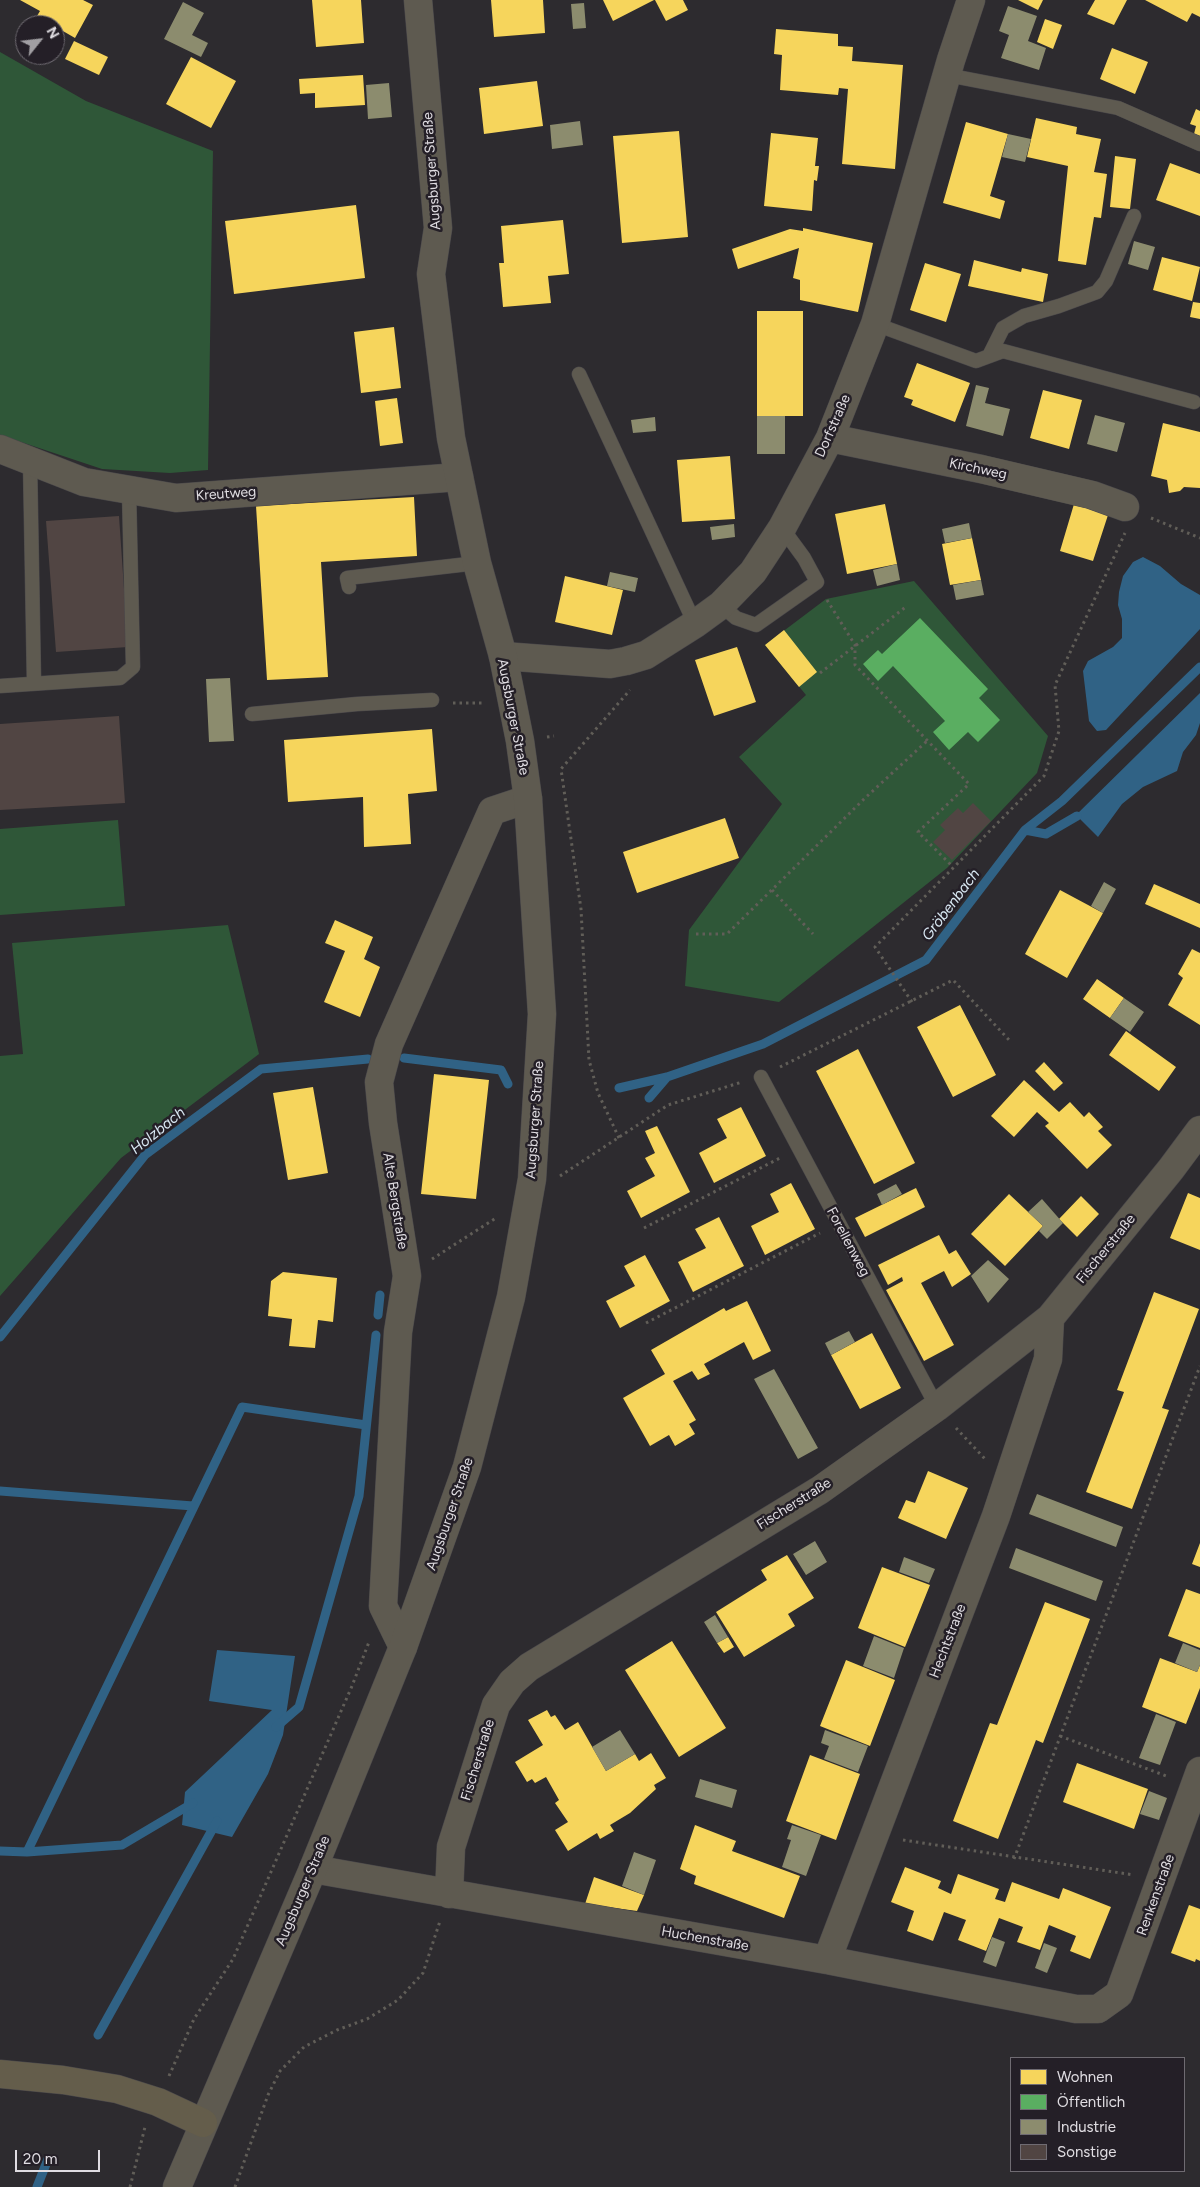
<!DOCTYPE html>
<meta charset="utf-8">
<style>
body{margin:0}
#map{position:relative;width:1200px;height:2187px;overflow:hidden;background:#2d2b2f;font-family:Figtree,sans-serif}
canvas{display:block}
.legend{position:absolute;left:1010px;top:2057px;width:175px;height:115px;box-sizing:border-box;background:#241f27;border:1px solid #6f6b72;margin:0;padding:6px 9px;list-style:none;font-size:15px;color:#e0dde2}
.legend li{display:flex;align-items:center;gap:10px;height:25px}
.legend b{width:25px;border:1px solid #6f6b72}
.north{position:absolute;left:15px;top:15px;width:50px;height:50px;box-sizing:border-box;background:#241f27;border:1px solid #6f6b72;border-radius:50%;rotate:61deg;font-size:14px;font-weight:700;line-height:20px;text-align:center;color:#e0dde2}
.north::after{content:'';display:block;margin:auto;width:18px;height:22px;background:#a19fa3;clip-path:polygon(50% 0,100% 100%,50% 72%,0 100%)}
.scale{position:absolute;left:15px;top:2150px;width:85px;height:22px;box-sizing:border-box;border:2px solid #e0dde2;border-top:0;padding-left:6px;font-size:15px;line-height:18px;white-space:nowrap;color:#e0dde2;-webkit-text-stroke:4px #241f27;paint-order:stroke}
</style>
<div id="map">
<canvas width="1200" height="2187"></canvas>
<ul class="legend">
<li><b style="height:14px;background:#f6d55c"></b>Wohnen</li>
<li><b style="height:14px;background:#5aae61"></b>Öffentlich</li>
<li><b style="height:14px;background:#8c8c6e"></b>Industrie</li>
<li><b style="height:14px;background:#514543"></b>Sonstige</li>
</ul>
<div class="north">N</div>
<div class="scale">20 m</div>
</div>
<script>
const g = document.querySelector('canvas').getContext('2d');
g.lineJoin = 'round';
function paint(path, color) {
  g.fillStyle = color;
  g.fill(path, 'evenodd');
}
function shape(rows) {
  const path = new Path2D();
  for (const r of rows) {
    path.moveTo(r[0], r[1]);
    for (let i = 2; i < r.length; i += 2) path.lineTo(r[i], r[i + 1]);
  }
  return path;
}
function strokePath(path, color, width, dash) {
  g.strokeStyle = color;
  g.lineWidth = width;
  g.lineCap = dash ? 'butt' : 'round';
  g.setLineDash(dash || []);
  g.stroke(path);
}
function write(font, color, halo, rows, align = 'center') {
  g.font = font + ' Figtree,sans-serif';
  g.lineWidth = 5;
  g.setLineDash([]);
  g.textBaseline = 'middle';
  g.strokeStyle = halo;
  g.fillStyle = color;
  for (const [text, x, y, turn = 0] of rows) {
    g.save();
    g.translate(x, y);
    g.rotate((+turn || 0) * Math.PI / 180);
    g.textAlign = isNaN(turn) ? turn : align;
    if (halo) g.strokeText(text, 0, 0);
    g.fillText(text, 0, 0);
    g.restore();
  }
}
paint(shape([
 [0,52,86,101,213,151,208,470,170,473,102,469,0,435],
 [914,581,1048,736,1037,773,947,868,779,1002,685,986,689,930,782,804,739,757,806,695,765,645,826,599],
 [118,820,125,906,0,915,0,829],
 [228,925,259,1054,121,1158,0,1296,0,1056,23,1054,12,943]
]), '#2f5738');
paint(shape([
 [1143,557,1160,566,1181,584,1200,595,1200,629,1106,730,1097,731,1089,721,1083,671,1088,661,1113,647,1122,638,1122,619,1118,605,1119,592,1123,576,1133,562],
 [1200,693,1200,723,1196,735,1183,752,1177,771,1143,787,1122,804,1098,837,1076,815],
 [217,1650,295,1656,283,1735,268,1774,232,1837,182,1825,185,1792,272,1710,209,1701]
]), '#306285');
paint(shape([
 [20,0,83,0,93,5,75,38,37,16,40,11],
 [312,0,361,0,364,43,316,47],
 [491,0,543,0,545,33,494,37],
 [603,0,654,0,613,21],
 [655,0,683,0,688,10,666,21],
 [1018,0,1043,0,1038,10],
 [1095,0,1127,0,1114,25,1087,14],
 [1145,0,1200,0,1200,17,1192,13,1187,22],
 [1045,19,1062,25,1053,49,1037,42],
 [776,29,838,34,838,46,853,47,852,61,903,65,895,169,842,164,848,89,839,88,838,95,780,90,782,55,774,54],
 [74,41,108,57,99,75,65,59],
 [1112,48,1148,62,1135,94,1100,79],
 [191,57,236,81,211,128,166,104],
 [363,75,365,105,315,108,315,93,300,94,299,79],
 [537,81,543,126,484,134,479,88],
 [1196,109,1200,111,1200,136,1194,134,1196,126,1190,124],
 [1036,118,1077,127,1076,134,1101,139,1094,172,1107,174,1101,218,1094,217,1086,265,1058,261,1068,166,1027,157],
 [966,122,1008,134,990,196,1005,201,1000,219,943,203],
 [679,131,688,237,622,243,613,136],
 [771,133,818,138,815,166,819,166,817,181,814,180,812,211,764,206],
 [1115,156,1136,159,1130,209,1110,207],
 [1170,163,1200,174,1200,216,1156,200],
 [356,205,365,278,234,294,225,221],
 [563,220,569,274,548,276,551,303,503,307,499,263,504,263,501,226],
 [803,228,873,243,858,312,800,300,800,280,793,278,799,248,738,269,732,249,790,229,803,231],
 [1162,257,1200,267,1192,301,1153,290],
 [974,260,1021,272,1022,268,1048,274,1043,302,968,286],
 [925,263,961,274,946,322,910,310],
 [1193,302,1200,303,1200,319,1190,317],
 [757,311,803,311,803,416,757,416],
 [394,327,401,388,361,393,354,332],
 [917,363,970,383,955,422,911,405,913,400,904,397],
 [1043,390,1082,400,1069,449,1030,438],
 [397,398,403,443,380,446,375,401],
 [1163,423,1200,432,1200,488,1184,487,1180,491,1169,493,1167,480,1151,476],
 [730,456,735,519,682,522,677,460],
 [414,497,417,556,321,562,328,677,267,680,256,506],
 [885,504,897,564,847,574,835,514],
 [1074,504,1108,515,1093,561,1060,551],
 [972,538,981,580,950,585,942,544],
 [565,576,623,590,612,635,555,622],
 [784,630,817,672,799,687,765,645],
 [737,647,756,702,714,716,695,660],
 [432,729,437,791,408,794,411,844,364,847,363,797,288,802,284,740],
 [725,818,739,858,637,893,623,852],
 [1154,884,1200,904,1200,928,1145,904],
 [1060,890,1103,913,1067,978,1025,954],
 [335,920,373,937,364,959,380,967,360,1017,324,1002,345,951,325,943],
 [1192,949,1200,953,1200,1025,1168,1005,1183,978,1178,974],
 [1097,979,1124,998,1110,1018,1083,999],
 [960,1005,996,1075,953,1097,917,1027],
 [1126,1031,1176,1067,1159,1091,1109,1055],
 [858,1049,915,1163,874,1184,816,1071],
 [1044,1062,1063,1083,1054,1091,1035,1071],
 [434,1074,489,1080,476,1199,421,1194],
 [1024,1080,1059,1112,1070,1102,1084,1117,1089,1112,1103,1127,1098,1131,1112,1145,1087,1169,1045,1126,1049,1123,1037,1112,1014,1137,991,1116],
 [313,1087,328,1173,288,1180,273,1093],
 [741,1107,766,1156,714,1183,699,1153,727,1138,717,1119],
 [657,1126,690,1192,641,1218,627,1191,655,1176,645,1158,655,1153,645,1131],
 [791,1183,815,1229,765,1255,751,1226,779,1212,770,1194],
 [916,1188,925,1207,865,1237,855,1218],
 [1188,1193,1200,1198,1200,1250,1170,1238],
 [1009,1194,1043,1226,1005,1266,971,1234],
 [1081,1196,1099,1214,1077,1237,1059,1219],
 [719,1217,744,1266,693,1292,678,1262,706,1248,695,1229],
 [939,1235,949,1254,956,1250,971,1274,952,1287,944,1271,921,1283,954,1345,924,1361,886,1290,903,1281,902,1277,888,1285,878,1265],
 [645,1255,670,1301,620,1328,606,1301,635,1286,624,1266],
 [283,1272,337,1278,333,1322,318,1320,315,1348,289,1346,292,1319,268,1316,271,1281],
 [1154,1292,1199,1309,1162,1408,1169,1410,1132,1509,1086,1492,1124,1392,1117,1390],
 [747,1301,771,1351,753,1360,744,1342,704,1364,710,1374,698,1380,692,1371,673,1381,696,1420,689,1424,695,1434,675,1446,669,1435,650,1446,623,1398,665,1374,651,1350,724,1308,726,1311],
 [872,1333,901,1388,860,1409,831,1355],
 [928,1471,968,1488,946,1539,898,1518,906,1500,915,1503],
 [1200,1543,1200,1567,1192,1564],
 [787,1555,814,1598,788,1614,795,1626,744,1657,716,1612,767,1580,761,1570],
 [882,1567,930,1585,905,1647,858,1628],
 [1186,1589,1200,1594,1200,1648,1168,1636],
 [1045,1602,1090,1619,1043,1743,1036,1740,998,1839,953,1821,990,1723,997,1725],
 [728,1637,734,1647,724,1653,717,1643],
 [672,1641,726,1728,679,1757,625,1670],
 [1160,1658,1197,1672,1200,1665,1200,1688,1186,1724,1142,1707],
 [846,1660,895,1680,870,1746,820,1726],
 [547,1710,551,1717,555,1715,565,1730,578,1722,606,1771,635,1754,639,1761,651,1753,666,1778,654,1785,656,1789,630,1813,610,1825,614,1831,600,1839,597,1833,568,1851,555,1830,568,1822,555,1803,559,1800,546,1777,535,1783,532,1779,527,1782,515,1762,543,1745,528,1720],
 [810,1755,860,1774,836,1840,786,1821],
 [1077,1763,1148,1789,1134,1829,1063,1802],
 [695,1825,736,1841,732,1851,800,1876,784,1918,694,1884,696,1876,680,1869],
 [905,1867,941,1881,938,1888,951,1894,958,1874,999,1889,995,1899,1005,1902,1012,1882,1059,1899,1063,1888,1111,1907,1090,1959,1070,1951,1076,1936,1049,1925,1040,1950,1017,1942,1023,1927,999,1918,986,1951,958,1940,966,1920,944,1912,933,1941,907,1931,914,1911,891,1902],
 [594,1877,644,1895,637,1911,585,1904],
 [1189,1905,1200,1909,1200,1961,1196,1959,1195,1962,1171,1953]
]), '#f6d55c');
paint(shape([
 [920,618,988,689,979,698,1000,720,978,742,968,732,949,750,933,732,945,721,893,666,878,681,863,664,878,650,882,654]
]), '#5aae61');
paint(shape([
 [183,2,204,13,192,35,208,43,201,57,164,39],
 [584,3,586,28,573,29,571,4],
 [1008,6,1037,16,1028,41,1046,48,1039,70,1001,58,1009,35,999,31],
 [389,83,392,117,368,119,366,85],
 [580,121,583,145,552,149,550,125],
 [1008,134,1031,139,1025,162,1002,157],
 [1134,241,1155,247,1148,270,1128,264],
 [976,385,989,388,985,403,1010,409,1003,436,966,426],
 [1095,415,1125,423,1117,452,1087,444],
 [757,416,785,416,785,454,757,454],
 [655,417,656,431,633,433,631,420],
 [969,523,972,538,945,543,942,529],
 [734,524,735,537,712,540,710,527],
 [897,564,900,580,877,586,873,570],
 [610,572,638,578,635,592,607,586],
 [981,580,984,595,956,600,953,585],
 [230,678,234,741,209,742,206,679],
 [1104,882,1116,889,1103,913,1091,906],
 [1124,998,1144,1012,1130,1032,1110,1018],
 [896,1184,902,1194,882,1205,877,1194],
 [1042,1199,1063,1223,1047,1239,1039,1231,1043,1226,1028,1212],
 [988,1260,1009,1279,988,1303,971,1276],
 [849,1331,855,1342,831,1355,825,1343],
 [774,1369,818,1448,798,1459,754,1379],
 [1037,1494,1123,1527,1116,1547,1029,1514],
 [815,1541,827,1562,806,1575,793,1554],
 [1016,1548,1103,1581,1096,1601,1009,1568],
 [904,1557,935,1569,929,1583,899,1572],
 [715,1615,728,1637,717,1643,704,1622],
 [874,1636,904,1648,894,1678,863,1666],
 [1183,1643,1200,1650,1200,1665,1197,1672,1175,1663],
 [1156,1714,1176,1722,1160,1765,1139,1758],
 [620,1730,635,1754,606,1771,592,1747],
 [825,1730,868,1746,858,1772,824,1759,829,1746,821,1743],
 [700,1779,737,1790,732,1808,695,1797],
 [1149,1791,1167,1798,1159,1820,1140,1814],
 [792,1825,821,1835,806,1876,782,1867,791,1840,787,1839],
 [634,1852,656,1860,644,1895,622,1886],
 [992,1937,1005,1942,996,1967,983,1962],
 [1044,1943,1057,1948,1047,1973,1035,1968]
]), '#8c8c6e');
strokePath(shape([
 [1025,830,1046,834,1077,816],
 [404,1058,501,1070,508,1084],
 [619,1088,667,1077,763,1044,926,960,1025,830,1062,801,1200,667],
 [649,1098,667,1077],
 [378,1315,380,1295],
 [0,1337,145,1155,261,1069,368,1059],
 [0,1491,193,1506],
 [276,1727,299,1707,359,1496,376,1335],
 [0,1851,27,1852,122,1845,193,1803],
 [27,1852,242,1407,366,1425],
 [98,2035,217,1821],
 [37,2187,48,2159]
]), '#306285', 9);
paint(shape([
 [119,516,128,647,56,652,46,521],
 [119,716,125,803,0,810,0,724],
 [973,803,991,821,952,860,933,842,945,830,940,825,958,808,963,813]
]), '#514543');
const service = shape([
 [947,75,1118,108,1200,144],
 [875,324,976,361,1003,351,1194,402],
 [989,356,1003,328,1024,316,1059,306,1097,292,1106,281,1134,216],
 [579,374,695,624],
 [30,461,34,683],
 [349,587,347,578,477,563],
 [721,605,736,618,756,625,817,582,804,558,782,528],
 [0,686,120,678,133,667,129,490],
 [252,714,357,704,432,700],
 [761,1077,937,1407]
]);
const minor = shape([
 [830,438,981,469,1092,495,1125,507],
 [0,449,84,482,176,498,459,477],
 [503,656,610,664,626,661,646,655,695,624,721,605,753,572,782,528,830,438,875,324,951,60,971,0],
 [403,1647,383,1606,398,1332,407,1276,383,1123,379,1082,389,1044,492,811,528,799],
 [313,1869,827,1960,1076,2009,1098,2009,1119,1994,1200,1771],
 [449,1894,451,1847,496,1705,512,1682,529,1667,820,1490,937,1407,1050,1318,1171,1169,1200,1130],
 [827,1960,996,1516,1048,1359,1050,1318]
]);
const tertiary = shape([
 [177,2187,313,1869,403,1647,467,1467,511,1297,532,1179,542,1014,528,799,520,741,503,656,477,563,451,438,431,274,438,228,418,0]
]);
const primary = shape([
 [0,2074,63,2080,117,2089,158,2102,203,2123]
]);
strokePath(service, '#4a484b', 15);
strokePath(minor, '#4a484b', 29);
strokePath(tertiary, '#4a484b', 29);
strokePath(primary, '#4a484b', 29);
strokePath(shape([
 [1151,518,1200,538],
 [827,600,855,645,855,665,969,784,918,832,953,867],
 [820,673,907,606],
 [453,703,484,703],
 [547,737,554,736],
 [772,890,813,934],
 [696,934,727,934,864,799,927,741],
 [912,1002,875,947,1044,776,1059,731,1055,685,1125,533],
 [780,1067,953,980,1010,1041],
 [619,1138,598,1093,589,1060,581,909,561,769,630,690],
 [560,1176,668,1105,742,1082],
 [644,1228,780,1158],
 [432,1259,496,1218],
 [646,1323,820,1233],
 [956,1428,986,1460],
 [1060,1736,1169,1777],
 [903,1840,1134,1875],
 [1014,1859,1200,1366],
 [169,2076,194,2019,233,1959,352,1686,369,1642],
 [130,2187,145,2127],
 [235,2187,268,2095,280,2071,304,2047,337,2030,367,2019,398,2000,423,1973,440,1921]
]), '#615e58', 3, [2.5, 4]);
strokePath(service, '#5e5a50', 14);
strokePath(minor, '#5e5a50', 28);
strokePath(tertiary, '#5e5a50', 28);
strokePath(primary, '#645d4b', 28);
write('14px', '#e0dde2', '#241f27', [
 ["Augsburger Straße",432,171,-94],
 ["Dorfstraße",833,426,-66],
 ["Kirchweg",978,469,12],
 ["Kreutweg",226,494,-4],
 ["Augsburger Straße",513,717,79],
 ["Augsburger Straße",535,1120,-86],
 ["Alte Bergstraße",395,1201,81],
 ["Forellenweg",848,1242,62],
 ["Fischerstraße",1106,1249,-51],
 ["Fischerstraße",794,1504,-32],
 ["Augsburger Straße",450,1514,-71],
 ["Hechtstraße",948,1641,-69],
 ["Fischerstraße",478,1760,-73],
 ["Augsburger Straße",303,1891,-67],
 ["Renkenstraße",1156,1895,-70],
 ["Huchenstraße",705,1939,10]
]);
write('italic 15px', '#d8e7f2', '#241f27', [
 ["Gröbenbach",951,905,-53],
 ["Holzbach",158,1131,-39]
]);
</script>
